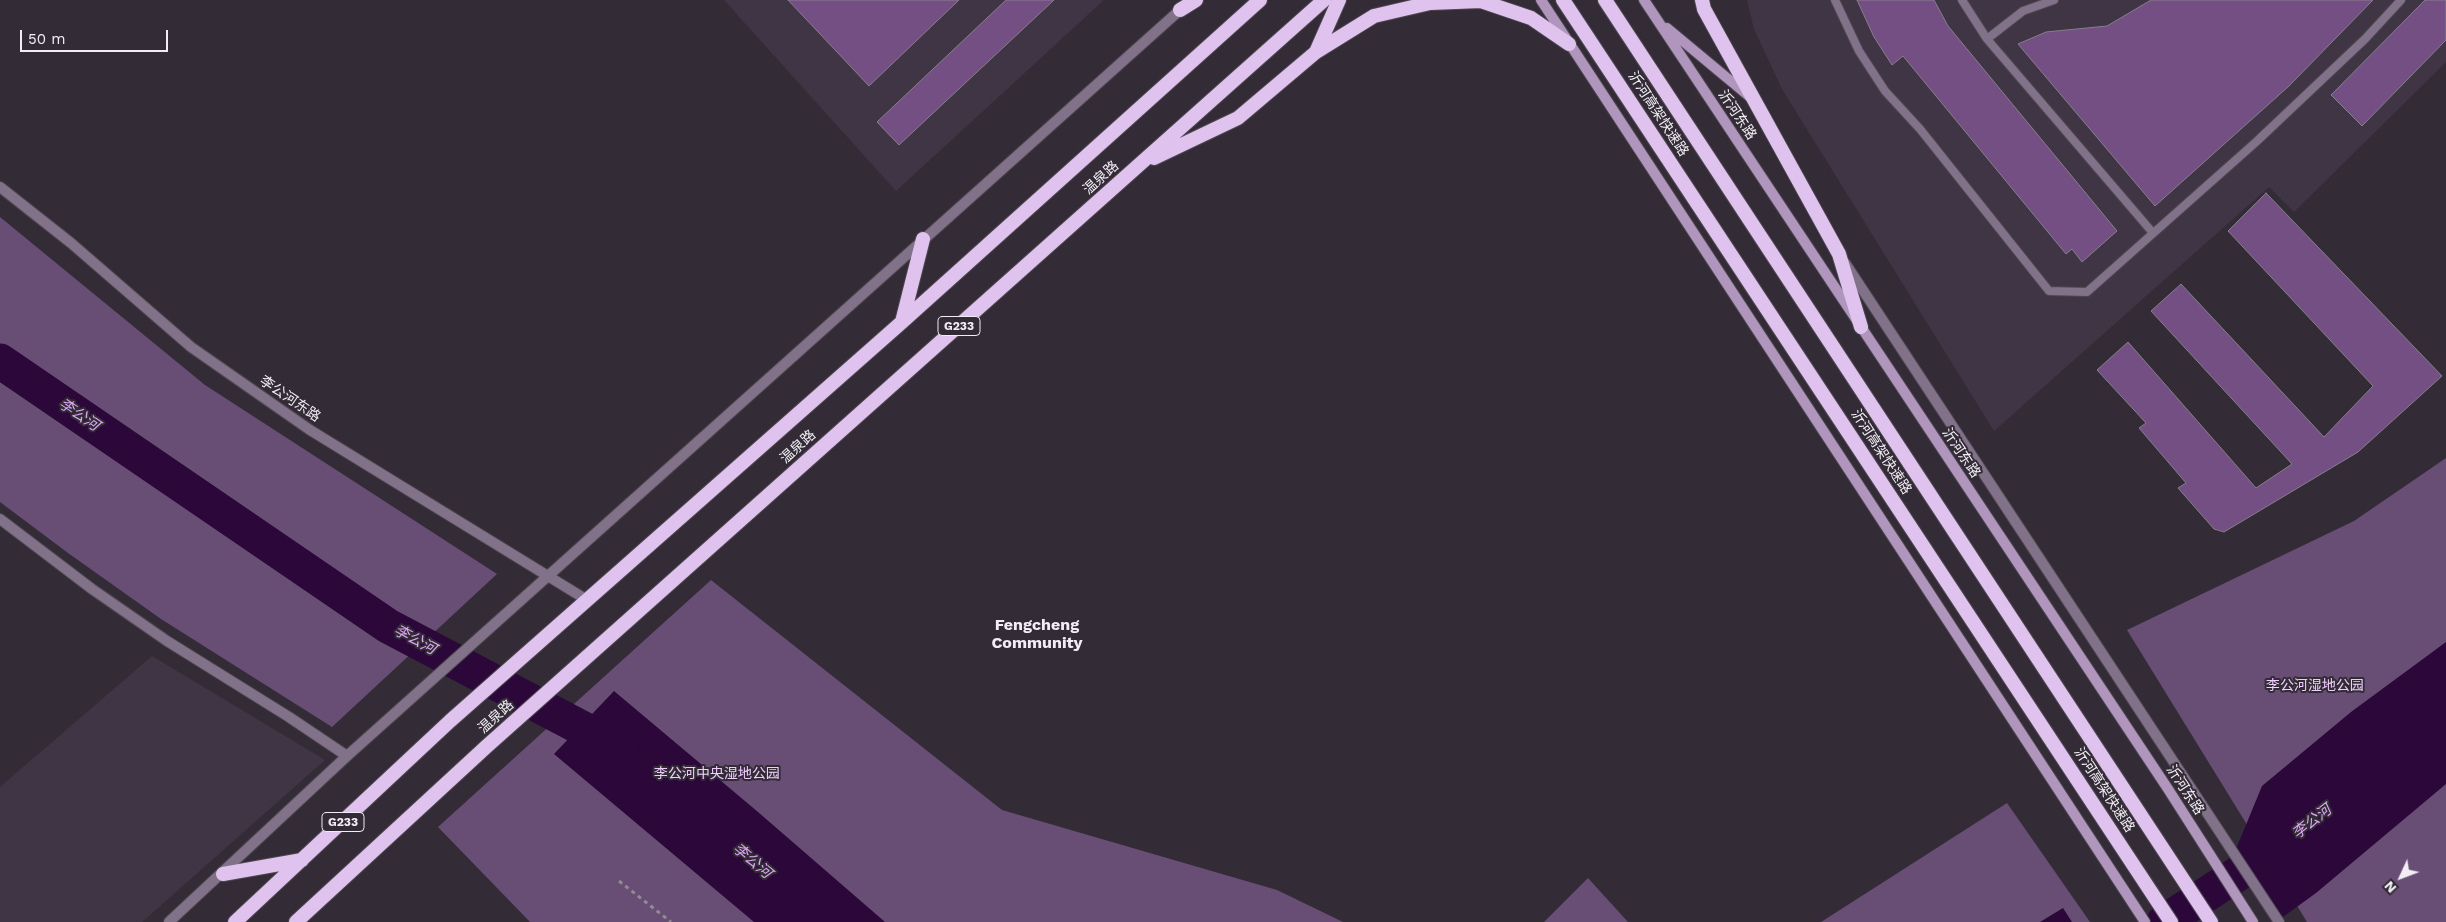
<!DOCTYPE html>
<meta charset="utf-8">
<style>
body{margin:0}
#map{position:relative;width:2446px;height:922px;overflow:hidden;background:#332c37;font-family:"Work Sans",sans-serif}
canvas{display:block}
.north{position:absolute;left:2376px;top:852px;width:50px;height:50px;-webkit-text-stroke:4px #332c37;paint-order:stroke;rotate:227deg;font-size:14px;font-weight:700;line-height:20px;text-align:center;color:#f2edf4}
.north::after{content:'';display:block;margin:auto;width:18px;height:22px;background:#f2edf4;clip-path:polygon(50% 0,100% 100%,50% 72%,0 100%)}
.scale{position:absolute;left:20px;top:30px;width:148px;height:22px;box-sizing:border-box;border:2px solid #f2edf4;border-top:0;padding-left:6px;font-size:15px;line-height:18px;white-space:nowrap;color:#f2edf4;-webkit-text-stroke:4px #332c37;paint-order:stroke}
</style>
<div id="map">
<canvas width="2446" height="922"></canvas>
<div class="north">N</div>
<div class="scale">50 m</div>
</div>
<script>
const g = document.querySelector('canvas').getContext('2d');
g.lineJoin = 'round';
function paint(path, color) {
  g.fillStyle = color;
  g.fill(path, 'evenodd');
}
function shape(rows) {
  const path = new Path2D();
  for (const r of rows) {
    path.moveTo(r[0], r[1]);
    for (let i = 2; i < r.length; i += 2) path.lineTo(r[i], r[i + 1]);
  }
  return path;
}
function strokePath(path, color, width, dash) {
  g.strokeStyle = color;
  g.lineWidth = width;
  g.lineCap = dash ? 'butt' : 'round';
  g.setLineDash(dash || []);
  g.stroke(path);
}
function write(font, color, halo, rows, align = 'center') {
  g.font = font + ' "Work Sans","Noto Sans SC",sans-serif';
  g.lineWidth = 4;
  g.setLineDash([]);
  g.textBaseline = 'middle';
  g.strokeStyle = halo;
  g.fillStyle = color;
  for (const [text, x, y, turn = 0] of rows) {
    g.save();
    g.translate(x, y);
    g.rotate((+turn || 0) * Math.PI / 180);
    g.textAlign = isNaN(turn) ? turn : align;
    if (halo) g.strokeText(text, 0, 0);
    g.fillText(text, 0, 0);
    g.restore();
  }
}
paint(shape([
 [724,0,1104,0,896,191],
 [1747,0,2446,0,2446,62,2294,212,2269,187,1994,431,1782,89,1754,29],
 [152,656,325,760,142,922,0,922,0,787]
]), '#403545');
paint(shape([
 [0,217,205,385,497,574,332,727,161,619,68,553,0,502],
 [2446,458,2446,922,2307,922,2127,630,2354,521],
 [711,580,1002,810,1277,890,1343,922,530,922,438,827],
 [2007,803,2090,922,1821,922],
 [1588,878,1628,922,1544,922]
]), '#684d74');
paint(shape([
 [2446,642,2446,784,2316,893,2276,922,2234,854,2262,786,2351,712],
 [614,691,758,812,885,922,754,922,554,754],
 [2063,908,2072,922,2040,922]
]), '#2c0739');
strokePath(shape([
 [0,361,388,626,612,744,621,751],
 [2164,922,2279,847]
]), '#2c0739', 35);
const building = shape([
 [788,0,959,0,869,86,788,0],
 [1006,0,1054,0,899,145,877,122,1006,0],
 [1857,0,1934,0,1948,26,2117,231,2082,262,2072,249,2066,254,1903,56,1892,65,1874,37,1857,0],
 [2151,0,2373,0,2289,86,2155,206,2018,44,2046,32,2107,26,2151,0],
 [2425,0,2446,0,2446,40,2362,126,2331,95,2425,0],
 [2266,193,2442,376,2358,452,2224,532,2214,529,2178,488,2186,483,2139,428,2146,423,2097,370,2128,342,2256,488,2292,464,2151,311,2181,284,2324,437,2373,386,2228,231,2266,193]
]);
paint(building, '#744f84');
strokePath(building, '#867e8a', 1);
const service = shape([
 [1835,0,1859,51,1885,91,1920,129,2049,291,2087,292,2256,142,2365,39,2401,0],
 [1962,0,1987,39,2153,233],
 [1987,39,2023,11,2054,0]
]);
const minor = shape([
 [0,187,71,243,191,347,310,430,587,600],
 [0,519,92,589,167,641,289,717,347,756]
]);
const tertiary = shape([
 [1845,263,2279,922],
 [169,922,347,756,1180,10]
]);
const secondary = shape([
 [1541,0,2145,922],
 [1644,0,2168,789,2253,922],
 [1667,28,1750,97]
]);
const trunk = shape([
 [1563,0,2171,922],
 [1605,0,2211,922],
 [1702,0,1704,9,1839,254,1861,327],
 [1180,10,1196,0],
 [1316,52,1339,0],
 [1154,158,1238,118,1316,52,1374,16,1430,3,1481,1,1531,18,1569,44],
 [902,322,923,239],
 [223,874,302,860],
 [235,922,450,721,902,322,1260,0],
 [296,922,487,746,1324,0]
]);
strokePath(service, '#4e4751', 10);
strokePath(minor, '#4e4751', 12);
strokePath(tertiary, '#4e4751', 12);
strokePath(secondary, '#4e4751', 12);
strokePath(trunk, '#4e4751', 16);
strokePath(shape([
 [619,881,671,922]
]), '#918b94', 3, [4, 4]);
strokePath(service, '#817189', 8);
strokePath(minor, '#817189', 10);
strokePath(tertiary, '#817189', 10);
strokePath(secondary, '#b095bc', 10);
strokePath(trunk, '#e0c2ee', 14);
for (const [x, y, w] of [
 [959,326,42],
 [343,822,42]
]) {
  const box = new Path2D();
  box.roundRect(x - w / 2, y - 9.5, w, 19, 4);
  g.fillStyle = '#332c37';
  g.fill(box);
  strokePath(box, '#f2edf4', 1);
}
write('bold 12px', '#f2edf4', null, [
 ["G233",959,326],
 ["G233",343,822]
]);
write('14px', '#f2edf4', '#332c37', [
 ["沂河高架快速路",1658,114,57],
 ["沂河东路",1737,115,56],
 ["温泉路",1101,178,-42],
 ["李公河东路",290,399,34],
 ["温泉路",798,447,-42],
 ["沂河高架快速路",1881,452,57],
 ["沂河东路",1961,453,56],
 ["温泉路",496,717,-42],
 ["沂河高架快速路",2104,790,57],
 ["沂河东路",2185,790,57]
]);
write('14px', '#efcefe', '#332c37', [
 ["李公河湿地公园",2315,686],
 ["李公河中央湿地公园",717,774]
]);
write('italic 15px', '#dea7f6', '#332c37', [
 ["李公河",79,415,34],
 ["李公河",415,640,28],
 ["李公河",2312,822,-38],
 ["李公河",752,861,40]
]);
write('bold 16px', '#f2edf4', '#332c37', [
 ["Fengcheng",1037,625],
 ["Community",1037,643]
]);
</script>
